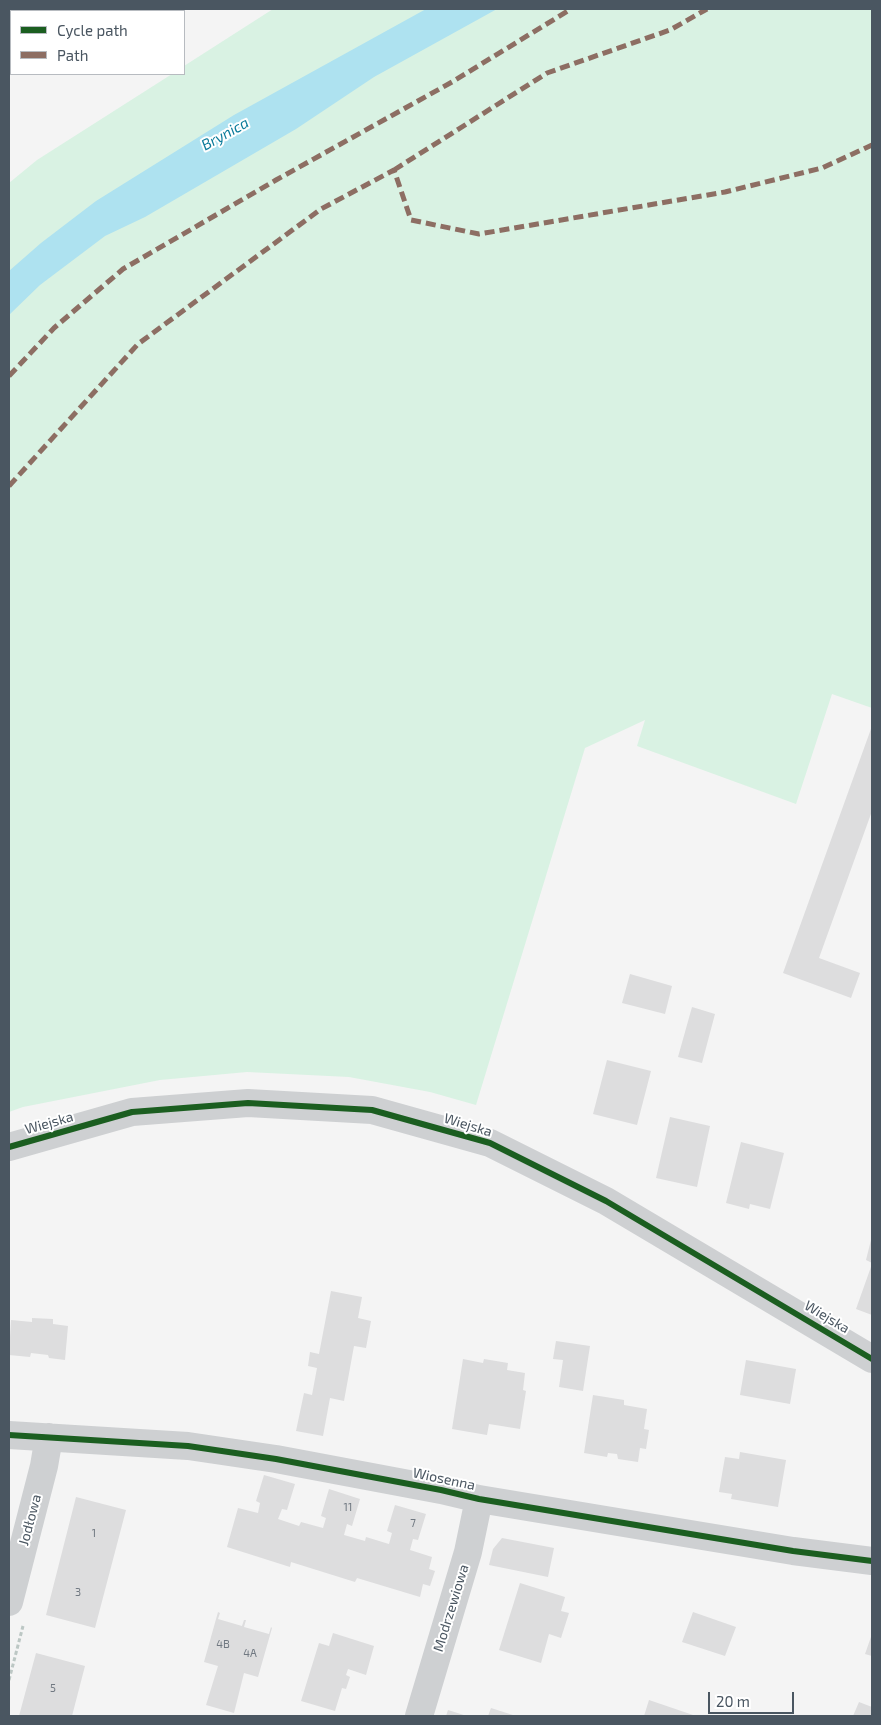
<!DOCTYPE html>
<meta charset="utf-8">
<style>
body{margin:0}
#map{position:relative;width:881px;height:1725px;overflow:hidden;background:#f4f4f4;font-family:"Exo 2",sans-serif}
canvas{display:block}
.frame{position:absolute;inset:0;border:10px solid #4a5661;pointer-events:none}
.legend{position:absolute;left:10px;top:10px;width:175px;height:65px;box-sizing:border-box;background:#fff;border:1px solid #b7bbc0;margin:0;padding:6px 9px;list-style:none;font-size:15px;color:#4a5661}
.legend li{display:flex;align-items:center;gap:10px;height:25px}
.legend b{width:25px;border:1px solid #b7bbc0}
.scale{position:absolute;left:708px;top:1692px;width:86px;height:22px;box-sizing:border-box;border:2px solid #4a5661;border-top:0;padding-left:6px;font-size:15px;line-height:18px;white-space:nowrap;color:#4a5661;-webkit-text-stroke:4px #fff;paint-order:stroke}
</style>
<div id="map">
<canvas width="881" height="1725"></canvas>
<div class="frame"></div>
<ul class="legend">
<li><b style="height:6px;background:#1b5e20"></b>Cycle path</li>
<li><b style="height:6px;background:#8d6e63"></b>Path</li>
</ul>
<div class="scale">20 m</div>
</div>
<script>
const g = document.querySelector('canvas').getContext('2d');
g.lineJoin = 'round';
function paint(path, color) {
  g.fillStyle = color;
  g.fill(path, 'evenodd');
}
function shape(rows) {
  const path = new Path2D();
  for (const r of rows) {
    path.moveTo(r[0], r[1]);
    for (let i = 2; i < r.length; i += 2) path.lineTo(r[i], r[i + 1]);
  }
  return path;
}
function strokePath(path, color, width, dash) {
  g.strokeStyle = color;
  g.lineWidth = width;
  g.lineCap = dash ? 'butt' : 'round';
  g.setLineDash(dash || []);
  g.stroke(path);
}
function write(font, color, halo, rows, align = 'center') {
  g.font = font + ' "Exo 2",sans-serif';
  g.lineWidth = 4;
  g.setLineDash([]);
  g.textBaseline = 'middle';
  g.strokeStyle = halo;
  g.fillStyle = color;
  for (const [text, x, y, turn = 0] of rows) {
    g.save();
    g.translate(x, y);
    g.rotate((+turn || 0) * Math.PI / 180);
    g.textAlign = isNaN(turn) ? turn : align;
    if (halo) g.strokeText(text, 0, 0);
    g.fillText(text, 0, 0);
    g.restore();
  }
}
paint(shape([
 [273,9,872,9,872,708,832,694,796,804,637,746,645,720,585,748,476,1105,430,1092,349,1077,247,1072,160,1080,23,1107,9,1112,9,183,37,160,172,74,184,74,184,66]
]), '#d9f2e3');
paint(shape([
 [426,9,497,9,374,77,296,129,145,217,105,236,40,285,9,315,9,271,41,243,96,201,234,115]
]), '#aee2f0');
paint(shape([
 [872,726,872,811,819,958,860,973,851,998,783,973],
 [630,974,672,986,665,1014,622,1003],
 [692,1007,715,1014,702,1063,678,1057],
 [607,1060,651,1071,637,1125,593,1114],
 [670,1117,710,1126,697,1187,656,1178],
 [741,1142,784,1153,770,1209,750,1204,749,1209,726,1203],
 [872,1236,872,1263,866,1260],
 [872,1264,872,1315,856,1309],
 [331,1291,362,1297,358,1318,371,1321,366,1348,354,1346,344,1401,330,1398,323,1436,296,1431,304,1393,312,1395,317,1368,308,1366,310,1352,319,1354],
 [32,1318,53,1319,53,1324,68,1326,65,1360,49,1358,48,1355,31,1353,30,1357,9,1355,11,1320,32,1322],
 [556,1341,590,1346,583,1391,559,1387,563,1360,553,1359],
 [463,1359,483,1363,484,1359,508,1363,507,1370,525,1373,523,1390,526,1391,520,1429,489,1424,487,1435,452,1429],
 [746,1360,796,1369,790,1404,740,1395],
 [593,1395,624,1400,624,1405,647,1409,644,1429,649,1430,646,1449,640,1448,638,1462,618,1459,617,1454,608,1453,607,1457,584,1453],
 [740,1452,786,1460,778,1507,731,1499,732,1494,719,1492,725,1457,739,1459],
 [264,1475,295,1484,287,1510,282,1509,278,1519,299,1526,301,1522,323,1528,326,1518,321,1516,329,1489,360,1499,352,1526,347,1524,344,1535,365,1541,366,1537,389,1544,392,1533,387,1531,395,1505,426,1514,418,1540,413,1539,410,1550,432,1557,429,1569,435,1571,430,1586,423,1584,420,1597,357,1578,355,1582,291,1562,290,1567,227,1547,238,1508,258,1513,260,1503,256,1501],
 [76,1497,126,1510,95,1628,46,1615],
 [502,1538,554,1548,548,1577,489,1565,493,1549],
 [520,1583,565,1597,561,1611,569,1613,561,1638,549,1634,541,1663,499,1650],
 [218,1612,220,1613,218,1619,242,1626,244,1620,246,1620,244,1627,269,1634,271,1627,272,1628,258,1677,244,1673,234,1713,206,1705,218,1666,204,1662],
 [693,1612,736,1627,725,1656,682,1642],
 [333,1633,374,1646,366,1675,348,1669,346,1675,350,1677,346,1689,342,1688,335,1711,301,1701,319,1643,329,1646],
 [872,1634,872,1656,865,1654],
 [36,1653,85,1666,72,1716,19,1716],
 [649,1700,696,1716,644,1716],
 [859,1702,872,1707,872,1716,853,1716],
 [491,1708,516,1716,488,1716],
 [448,1710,467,1716,446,1716]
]), '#ddddde');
strokePath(shape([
 [9,1680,23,1626]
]), '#bcc7c4', 3, [4, 2.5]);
strokePath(shape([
 [9,1435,188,1446,276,1459,441,1490,479,1499,793,1551,872,1561],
 [9,1602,44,1466,49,1437],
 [419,1716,468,1552,479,1499]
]), '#ced0d2', 28);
strokePath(shape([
 [9,1147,132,1112,248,1103,372,1110,490,1143,606,1201,872,1359]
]), '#ced0d2', 28);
strokePath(shape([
 [394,170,547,73,670,30,707,9],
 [9,376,54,328,123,269,276,180,452,82,571,9],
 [9,486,138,344,321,209,394,170,411,220,479,234,725,192,822,168,872,145]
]), '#8d6e63', 5, [10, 5]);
strokePath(shape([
 [9,1147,132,1112,248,1103,372,1110,490,1143,606,1201,872,1359],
 [9,1435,188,1446,276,1459,441,1490,479,1499,793,1551,872,1561]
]), '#1b5e20', 6);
write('11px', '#707881', null, [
 ["11",348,1507],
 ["7",413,1523],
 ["1",94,1533],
 ["3",78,1592],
 ["4B",223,1644],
 ["4A",250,1653],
 ["5",53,1688]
]);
write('14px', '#4a5661', '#fff', [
 ["Wiejska",49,1123,-16],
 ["Wiejska",468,1125,17],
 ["Wiejska",827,1317,31],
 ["Wiosenna",444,1479,12],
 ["Jodłowa",30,1520,-75],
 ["Modrzewiowa",451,1608,-73]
]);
write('italic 15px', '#0c7c9b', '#fff', [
 ["Brynica",225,134,-29]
]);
</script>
